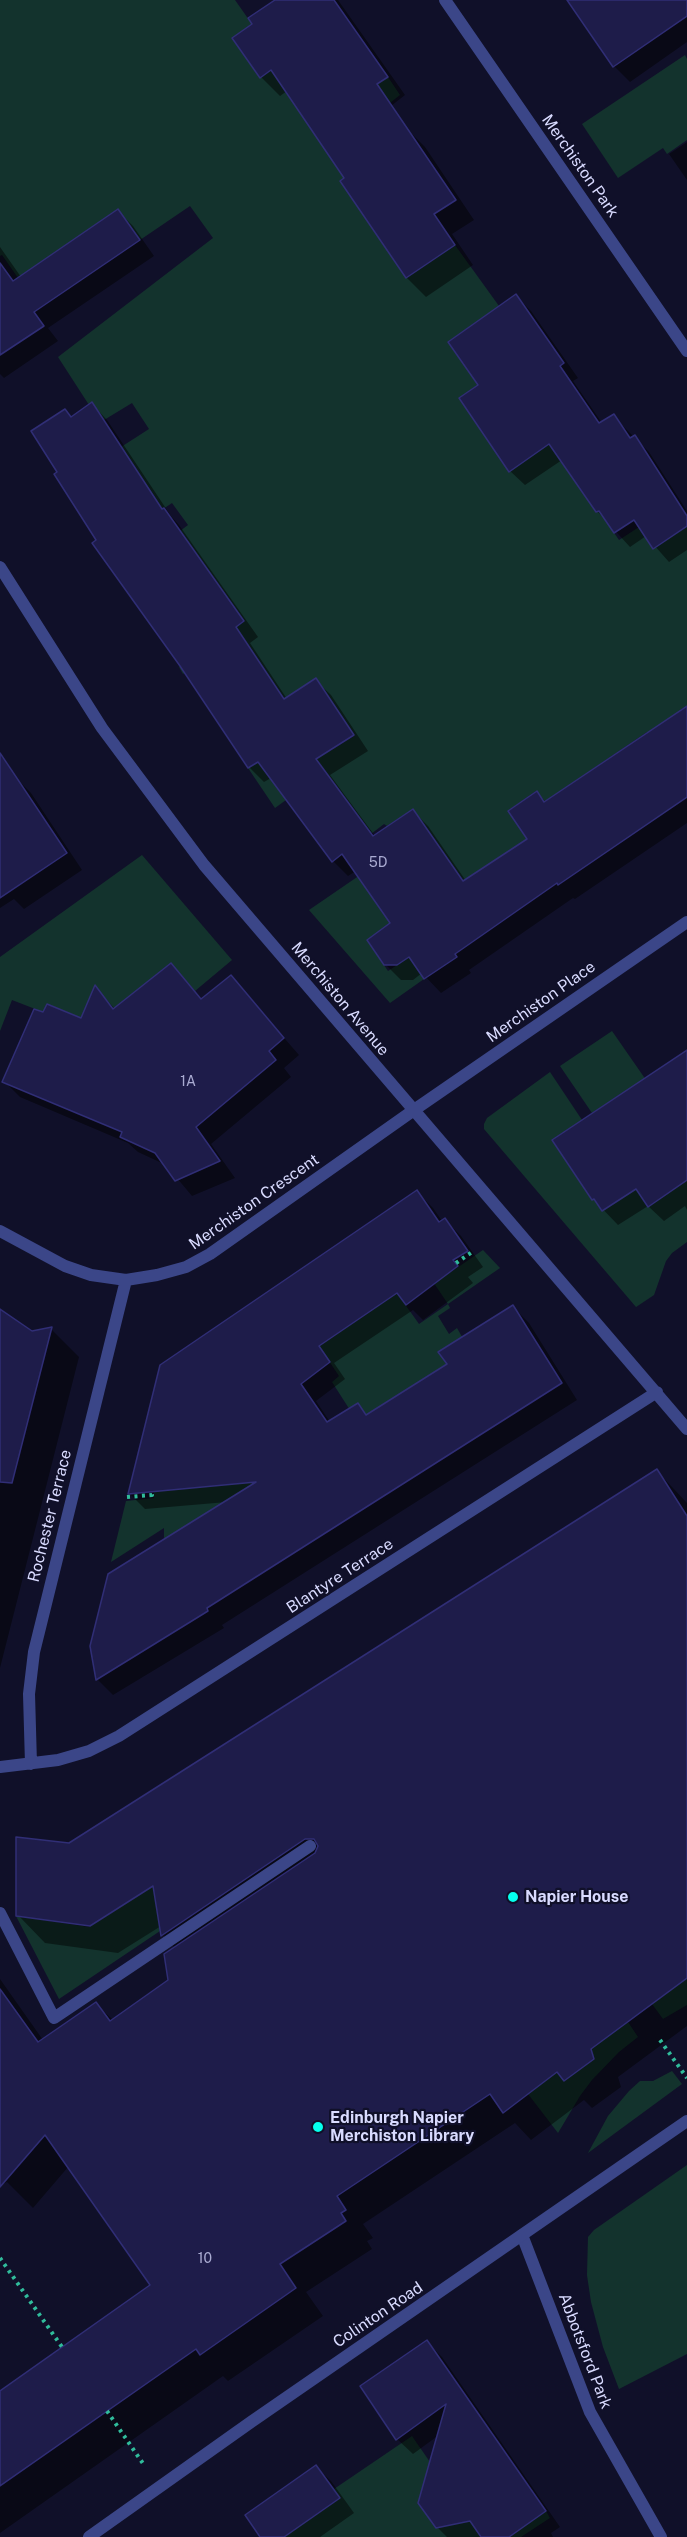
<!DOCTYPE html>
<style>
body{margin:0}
canvas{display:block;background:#101029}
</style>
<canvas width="687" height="2537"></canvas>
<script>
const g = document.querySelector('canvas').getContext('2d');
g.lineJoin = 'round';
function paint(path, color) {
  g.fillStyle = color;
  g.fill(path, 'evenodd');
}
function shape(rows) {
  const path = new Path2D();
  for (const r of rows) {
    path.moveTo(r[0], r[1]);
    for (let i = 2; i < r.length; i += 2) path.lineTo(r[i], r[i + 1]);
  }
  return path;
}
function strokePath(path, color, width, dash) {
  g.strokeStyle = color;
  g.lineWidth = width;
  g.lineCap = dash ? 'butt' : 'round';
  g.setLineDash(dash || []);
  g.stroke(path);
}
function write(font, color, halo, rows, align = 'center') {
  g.font = font + ' "Public Sans",sans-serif';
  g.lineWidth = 4.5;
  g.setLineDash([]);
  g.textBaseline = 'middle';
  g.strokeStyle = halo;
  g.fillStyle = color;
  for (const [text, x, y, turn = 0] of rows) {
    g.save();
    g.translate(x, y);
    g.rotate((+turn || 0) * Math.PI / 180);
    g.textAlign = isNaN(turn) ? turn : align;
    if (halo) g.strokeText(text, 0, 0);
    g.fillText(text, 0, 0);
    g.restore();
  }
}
paint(shape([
 [0,0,235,0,280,64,284,90,312,130,388,77,400,95,390,103,411,133,340,181,406,278,455,245,499,306,448,342,478,385,459,398,549,444,596,512,599,511,619,540,639,527,687,526,687,706,680,710,687,721,662,753,647,732,544,802,536,791,508,811,527,839,463,890,422,875,447,858,413,809,387,826,384,824,371,834,333,782,294,811,286,800,275,808,248,768,304,730,304,712,330,751,354,736,316,679,284,699,200,663,183,674,179,667,244,621,180,531,188,525,172,503,138,526,121,447,149,429,132,403,104,420,93,403,89,405,58,357,213,238,190,206,140,240,118,209,18,278,2,255,0,256],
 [685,55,687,59,687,140,667,154,663,148,618,178,582,124],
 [142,855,232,960,195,991,171,963,154,976,165,989,152,1000,81,1018,47,1004,43,1012,12,1000,0,1031,0,957],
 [363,873,378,906,401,939,376,934,367,940,388,971,409,957,424,979,390,1003,309,910],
 [612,1031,687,1139,687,1242,672,1253,666,1261,654,1295,636,1307,484,1129,484,1124,487,1118,550,1072,582,1120,552,1140,592,1200,594,1199,602,1211,636,1189,648,1207,667,1194,622,1093,592,1113,560,1066],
 [483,1250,500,1268,448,1304,450,1308,438,1316,449,1334,457,1328,465,1342,475,1346,357,1421,332,1382,339,1376,319,1346,397,1293,419,1324,448,1304,429,1276,451,1272],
 [248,1442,254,1486,164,1541,164,1528,111,1562,126,1501,154,1498,154,1491],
 [153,1886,160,1931,59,1999,16,1916,89,1927],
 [687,1978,687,2005,663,2019,652,2004],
 [628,2022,638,2037,619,2052,592,2080,580,2096,558,2133,528,2094,557,2072,564,2081,594,2059,591,2049],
 [672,2071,682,2084,588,2153,608,2116,629,2091,640,2081,653,2081],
 [687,2165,687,2354,619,2389,603,2347,591,2302,587,2275,588,2237,594,2230],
 [412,2436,441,2478,418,2503,436,2528,446,2526,465,2513,495,2537,284,2537,340,2498,334,2489],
 [546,2511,550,2518,521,2537,509,2537]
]), '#13332d');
paint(shape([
 [277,0,338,0,405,95,391,106,408,130,425,147,474,220,452,234,473,265,426,297,407,278,342,181,347,178,287,91,280,96,261,77,254,24],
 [594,0,687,0,687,42,630,82,614,66],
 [687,142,687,180,669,154],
 [118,211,133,226,154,256,48,328,58,341,4,378,0,374,0,247,21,277],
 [516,296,531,311,578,378,573,381,602,423,613,416,649,452,687,511,687,550,669,562,646,536,630,547,597,511,562,460,525,485,510,471,480,385],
 [92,404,107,420,171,516,179,525,258,637,250,643,287,699,315,680,331,695,368,751,330,775,375,836,413,811,428,826,466,881,529,840,537,793,546,802,687,706,687,823,575,899,573,898,469,970,471,973,441,993,422,973,413,980,401,980,385,964,392,924,356,871,348,876,333,861,271,778,264,782,249,767,98,540,60,473,65,411,72,418],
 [15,777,31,793,82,870,24,909,14,899,0,908,0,787],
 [171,965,203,1000,231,977,299,1055,284,1068,291,1077,211,1144,235,1178,192,1196,166,1165,138,1152,128,1143,20,1097,4,1081,82,1020,96,988,115,1009],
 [687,1051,687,1210,685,1206,664,1221,648,1206,618,1225,593,1199],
 [417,1192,433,1208,442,1221,445,1220,461,1236,483,1267,468,1277,473,1283,423,1320,413,1310,334,1363,345,1379,316,1401,330,1422,357,1405,368,1416,449,1365,513,1307,529,1323,577,1400,222,1625,224,1628,113,1695,97,1679,227,1502,145,1509,129,1493],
 [0,1311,32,1333,51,1329,79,1357,0,1668],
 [657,1471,687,1503,687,2026,618,2077,621,2087,592,2108,584,2100,531,2140,515,2123,363,2224,373,2238,367,2241,372,2249,306,2292,323,2316,228,2381,223,2376,0,2533,0,2393,152,2285,69,2166,33,2208,7,2182,0,2185,0,1979,43,2040,96,2004,113,2020,170,1981,175,1948,163,1935,161,1926,118,1953,45,1943,18,1915,69,1845],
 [427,2342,442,2357,560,2527,551,2533,553,2537,447,2537,437,2527,439,2435,413,2454,397,2439],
 [316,2467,331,2481,354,2513,320,2537,261,2537]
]), '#0007');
const building = shape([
 [275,0,334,0,388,77,377,84,456,200,434,214,455,245,406,278,340,181,344,178,271,70,260,78,232,38,252,24,248,18,275,0],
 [567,0,687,0,687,16,613,67,567,0],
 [118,209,140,240,34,312,44,326,0,355,0,263,13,281,118,209],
 [516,294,564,363,560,366,599,423,614,414,630,438,635,435,687,516,687,526,653,549,634,520,614,533,599,511,596,512,549,444,509,472,459,398,478,385,448,342,516,294],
 [92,402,162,509,164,508,244,621,236,627,284,699,316,678,354,735,316,759,373,836,413,809,463,881,527,839,508,811,537,791,544,802,687,706,687,797,558,885,557,883,455,954,457,957,424,979,409,957,397,965,384,965,367,940,390,923,342,854,332,862,258,762,248,768,180,666,92,543,96,540,54,474,57,472,31,431,65,409,71,417,92,402],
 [0,753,67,853,0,898,0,753],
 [171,963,201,999,231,975,284,1038,269,1051,276,1060,196,1127,220,1161,175,1181,155,1153,120,1137,122,1132,2,1082,34,1009,43,1012,47,1004,81,1018,95,985,113,1009,171,963],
 [687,1050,687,1180,648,1207,636,1189,602,1211,594,1199,592,1200,552,1140,687,1050],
 [417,1190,439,1222,445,1218,468,1251,453,1260,458,1266,406,1305,397,1293,319,1346,330,1362,301,1384,327,1422,358,1403,366,1415,447,1364,438,1352,513,1305,562,1383,207,1608,208,1611,96,1680,90,1646,108,1574,256,1482,128,1494,160,1365,417,1190],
 [0,1309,32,1331,52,1327,12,1483,0,1482,0,1309],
 [657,1469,687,1516,687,1978,591,2049,594,2059,564,2081,557,2072,503,2113,490,2094,337,2196,346,2210,341,2213,346,2221,280,2264,296,2288,200,2355,196,2349,0,2486,0,2391,150,2285,45,2135,0,2187,0,1989,38,2042,96,2002,110,2021,168,1980,164,1954,315,1853,318,1846,314,1839,305,1839,161,1936,153,1886,90,1926,16,1916,16,1837,69,1843,657,1469],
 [427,2340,546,2511,509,2537,481,2537,470,2521,436,2528,418,2503,446,2404,396,2440,360,2386,427,2340],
 [316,2465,340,2498,284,2537,260,2537,245,2515,316,2465]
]);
paint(building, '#1e1c4a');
strokePath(building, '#302e76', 1.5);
strokePath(shape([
 [456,1263,472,1252],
 [127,1497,152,1495,151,1491],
 [660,2040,687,2078],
 [0,2258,62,2347],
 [107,2411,144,2465]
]), '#30bc9b', 4, [3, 4.5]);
strokePath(shape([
 [0,1913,54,2018,310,1846]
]), '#3b4688', 12);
strokePath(shape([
 [445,0,687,351],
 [0,567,102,728,204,865,687,1429],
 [0,1231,65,1266,91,1275,126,1280,157,1275,186,1267,210,1254,414,1110,687,922],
 [31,1764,29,1694,34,1652,126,1280],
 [0,1767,58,1760,89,1751,119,1736,657,1392],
 [522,2235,590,2412,661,2537]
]), '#3b4688', 12);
strokePath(shape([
 [89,2537,251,2422,687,2121]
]), '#3b4688', 12);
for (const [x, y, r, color] of [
 [513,1897,6,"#05ffed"],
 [318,2127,6,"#05ffed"]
]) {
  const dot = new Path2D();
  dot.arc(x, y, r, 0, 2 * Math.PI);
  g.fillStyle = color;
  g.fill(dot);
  strokePath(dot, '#101029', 2);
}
write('14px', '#aaabd2', null, [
 ["5D",378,863],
 ["1A",188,1082],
 ["10",205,2259]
]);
write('16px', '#d9dbff', '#101029', [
 ["Merchiston Park",580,166,55],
 ["Merchiston Avenue",340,999,50],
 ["Merchiston Place",541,1002,-35],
 ["Merchiston Crescent",254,1202,-35],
 ["Rochester Terrace",50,1516,-76],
 ["Blantyre Terrace",340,1576,-33],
 ["Colinton Road",378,2315,-34],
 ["Abbotsford Park",585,2351,69]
]);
write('bold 16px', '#d9dbff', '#101029', [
 ["Napier House",525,1897],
 ["Edinburgh Napier",330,2118],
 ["Merchiston Library",330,2136]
], 'left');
</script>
